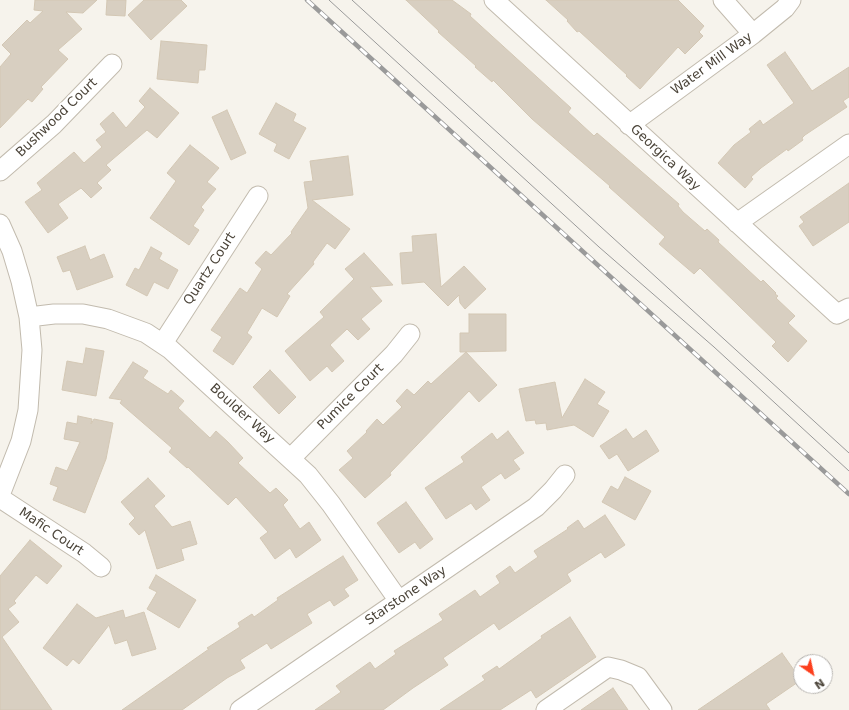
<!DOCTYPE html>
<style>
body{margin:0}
#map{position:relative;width:849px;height:710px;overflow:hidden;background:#f6f3ec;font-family:"DejaVu Sans",sans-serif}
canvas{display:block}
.north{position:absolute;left:793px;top:654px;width:40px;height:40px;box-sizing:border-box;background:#fff;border:1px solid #b7b4b0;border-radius:50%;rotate:146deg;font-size:11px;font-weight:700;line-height:16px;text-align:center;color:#4b4439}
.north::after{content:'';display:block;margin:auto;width:14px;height:18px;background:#fc3f1d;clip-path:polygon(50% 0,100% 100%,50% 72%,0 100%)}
</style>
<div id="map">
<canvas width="849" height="710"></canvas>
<div class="north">N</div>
</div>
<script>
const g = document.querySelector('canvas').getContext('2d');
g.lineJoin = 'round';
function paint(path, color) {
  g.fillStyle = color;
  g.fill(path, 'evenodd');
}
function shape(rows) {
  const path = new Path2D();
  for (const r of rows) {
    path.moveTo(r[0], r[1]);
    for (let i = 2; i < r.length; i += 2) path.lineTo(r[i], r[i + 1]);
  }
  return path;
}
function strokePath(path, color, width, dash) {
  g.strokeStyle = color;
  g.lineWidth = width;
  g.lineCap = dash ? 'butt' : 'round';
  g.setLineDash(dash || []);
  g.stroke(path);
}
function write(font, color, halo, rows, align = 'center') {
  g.font = font + ' "DejaVu Sans",sans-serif';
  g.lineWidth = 4;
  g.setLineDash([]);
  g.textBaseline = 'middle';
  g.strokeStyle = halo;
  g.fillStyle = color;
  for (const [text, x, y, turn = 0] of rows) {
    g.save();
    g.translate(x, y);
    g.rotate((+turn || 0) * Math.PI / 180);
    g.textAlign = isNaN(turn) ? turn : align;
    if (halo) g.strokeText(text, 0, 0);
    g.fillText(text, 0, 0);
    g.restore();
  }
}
const building = shape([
 [35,0,97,0,83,13,66,12,82,29,58,50,68,59,41,87,43,89,32,102,28,99,0,128,0,67,11,54,2,45,27,20,30,23,43,11,34,10,35,0],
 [107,0,126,0,125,16,106,15,107,0],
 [144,0,181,0,187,6,151,40,128,15,144,0],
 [406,0,452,0,471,14,470,16,571,108,568,112,594,136,597,133,611,145,679,204,678,206,683,212,705,231,707,229,719,240,718,242,761,282,763,280,776,293,775,294,778,296,776,298,795,316,788,323,807,341,788,362,772,346,776,342,700,268,694,274,659,244,665,237,609,187,610,186,532,119,493,80,492,82,475,67,476,66,438,32,439,31,406,0],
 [546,0,678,0,704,26,699,32,703,36,685,54,678,47,640,89,626,76,627,75,579,31,577,32,567,21,568,20,546,0],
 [161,41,207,45,205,70,199,70,198,83,157,79,161,41],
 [785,52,812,91,849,67,849,97,843,101,847,107,805,135,802,138,803,140,788,151,787,149,761,168,751,177,753,179,745,188,718,163,734,145,751,132,749,129,760,120,763,125,794,103,767,65,785,52],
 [150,88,179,113,157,138,147,130,106,165,111,170,97,183,102,188,91,198,81,188,58,204,68,218,48,233,25,202,42,190,37,183,74,152,84,163,102,147,96,140,106,132,100,124,113,112,126,128,145,107,139,101,150,88],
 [276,103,296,114,293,121,306,128,289,159,274,151,277,144,259,134,276,103],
 [227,110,246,153,231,160,212,117,227,110],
 [190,145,219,168,207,182,216,189,201,207,204,210,193,226,199,230,189,245,150,218,176,181,167,173,190,145],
 [348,156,353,195,312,200,350,229,335,249,327,243,313,262,314,264,287,294,290,296,277,317,262,308,247,333,252,337,233,365,213,351,222,337,211,330,240,288,247,293,262,269,255,263,266,251,271,255,292,233,291,232,308,208,304,182,313,181,310,161,348,156],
 [849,183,849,222,813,246,799,226,804,222,800,217,849,183],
 [436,234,441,287,464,266,486,289,465,309,460,303,459,295,448,306,424,282,402,284,400,253,413,252,412,236,436,234],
 [85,246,90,260,104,254,113,277,77,290,70,270,63,272,57,257,85,246],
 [151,247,162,253,159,259,178,270,168,289,154,282,147,296,126,285,135,268,139,270,151,247],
 [364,253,393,285,370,287,382,301,361,319,370,329,358,340,347,329,330,345,344,361,332,372,327,366,310,381,285,351,324,317,320,312,354,279,345,269,364,253],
 [469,314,506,314,506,351,460,352,460,333,469,333,469,314],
 [86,348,104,351,96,396,62,390,67,361,83,364,86,348],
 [466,352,497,385,479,402,469,391,390,473,391,475,365,498,339,470,353,458,347,451,367,432,366,431,377,419,383,425,402,407,396,401,407,389,414,395,428,381,431,384,466,352],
 [133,362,148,371,143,378,168,394,171,390,184,401,178,408,210,438,216,431,228,442,243,458,238,463,270,493,276,488,288,500,283,505,300,529,309,522,321,540,296,558,290,548,275,559,260,538,268,532,236,497,228,505,188,467,187,468,169,452,172,448,120,403,122,400,109,398,133,362],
 [270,370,296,397,279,414,253,387,270,370],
 [585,379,605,392,597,404,609,411,593,437,574,425,547,430,546,423,536,424,535,420,526,421,519,389,555,382,562,418,585,379],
 [78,416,92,419,91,424,94,419,113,423,106,459,85,513,53,500,58,487,50,484,56,467,67,471,80,442,64,439,67,422,77,424,78,416],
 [626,429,633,439,646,430,659,451,628,471,617,454,609,459,600,446,626,429],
 [508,431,524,453,513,460,520,469,505,479,501,473,481,487,490,500,476,510,471,503,446,519,425,488,464,462,461,457,492,433,497,440,508,431],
 [625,477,651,491,635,520,602,502,611,486,618,490,625,477],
 [148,478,165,496,154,506,172,527,190,521,197,544,181,549,184,560,157,569,145,530,139,535,129,524,135,518,121,502,148,478],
 [406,502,433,539,420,549,415,542,399,553,377,523,406,502],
 [605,515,625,545,605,558,601,552,567,574,571,581,499,630,494,623,443,658,448,665,413,688,383,710,315,710,341,692,336,686,370,662,375,669,396,654,394,651,443,620,439,614,475,590,480,597,500,583,496,576,510,566,515,573,538,557,534,551,568,529,567,528,578,520,584,529,605,515],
 [30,540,62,566,47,584,36,575,14,601,16,603,8,609,19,622,2,637,52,710,0,710,0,576,30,540],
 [343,556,358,580,344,589,349,596,334,606,330,600,307,614,312,623,271,649,267,643,240,660,245,668,227,678,182,710,122,710,209,649,207,648,240,627,238,623,252,614,254,617,278,600,277,598,343,556],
 [156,575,196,600,179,628,147,609,157,592,149,588,156,575],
 [77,604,96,618,123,610,125,618,144,612,156,649,132,656,127,640,115,644,109,625,79,664,73,659,67,666,43,648,77,604],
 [570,617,596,657,536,698,531,690,500,710,440,710,485,680,482,676,497,666,499,669,542,638,541,636,570,617],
 [782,653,801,680,766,704,770,710,698,710,782,653],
 [613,688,628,710,581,710,613,688]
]);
paint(building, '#d8cfc1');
strokePath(building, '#d3c7b4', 1);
const minor = shape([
 [494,0,837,314,849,308],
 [723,0,753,34],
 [629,125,753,34,785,8,791,0],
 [0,171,54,124,112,64],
 [737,223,849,144],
 [0,224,12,251,21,281,29,317,32,350,28,410,21,441,0,495],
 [29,317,54,314,83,314,108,319,146,333,170,349,308,475,331,504,399,601],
 [163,343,258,196],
 [291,458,394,354,410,334],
 [0,498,84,553,101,567],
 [240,710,536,507,553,490,565,475],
 [546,710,608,667,621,670,638,677,662,710]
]);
strokePath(minor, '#c2bbae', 21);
strokePath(minor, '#fff', 19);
strokePath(shape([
 [329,0,599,247,714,347,849,471],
 [352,0,849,453]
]), '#9a9a9a', 1);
const rail = shape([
 [307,0,849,494]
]);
strokePath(rail, '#9a9a9a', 4.5);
strokePath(rail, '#fff', 3, [9]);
write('13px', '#4b4439', '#fff', [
 ["Water Mill Way",712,64,-36],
 ["Bushwood Court",57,118,-44],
 ["Georgica Way",665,158,43],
 ["Quartz Court",210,269,-57],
 ["Pumice Court",351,397,-45],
 ["Boulder Way",242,414,42],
 ["Mafic Court",51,532,34],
 ["Starstone Way",406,596,-34]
]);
</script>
